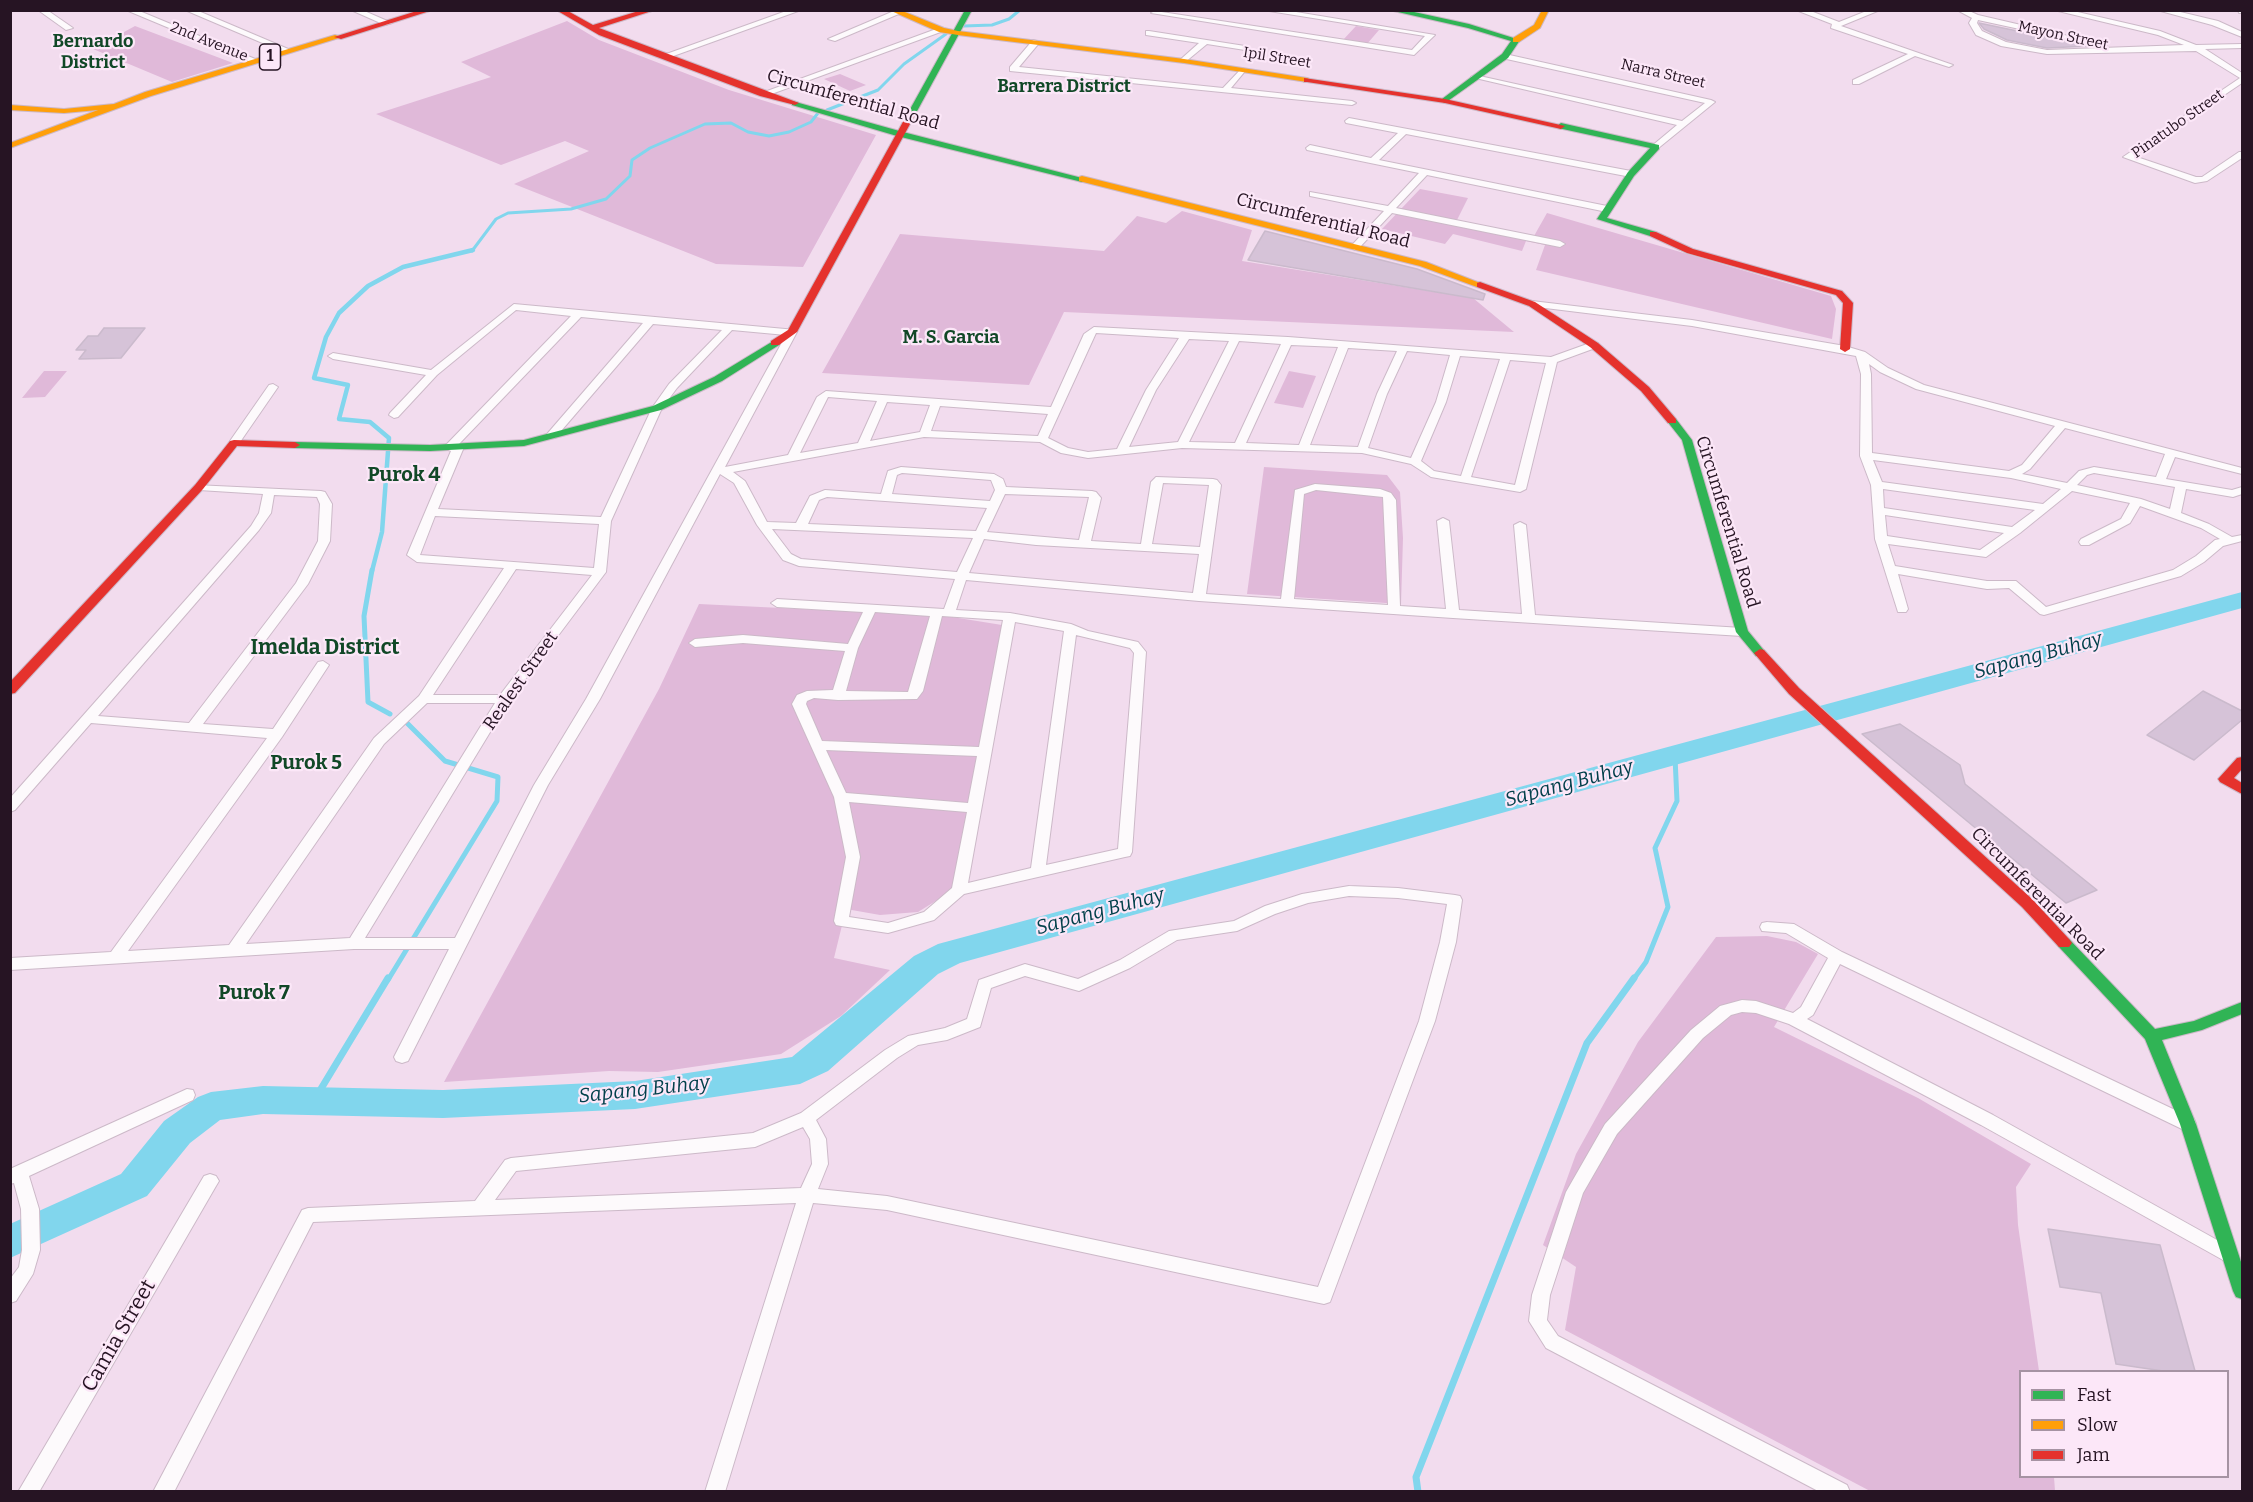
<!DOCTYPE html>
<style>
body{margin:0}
#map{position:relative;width:2253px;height:1502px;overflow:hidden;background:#f2dcee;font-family:Bitter,serif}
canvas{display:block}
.frame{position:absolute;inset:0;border:12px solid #261423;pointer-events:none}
.legend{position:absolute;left:2019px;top:1370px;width:210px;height:108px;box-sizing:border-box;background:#fce7f8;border:2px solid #a693a3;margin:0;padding:8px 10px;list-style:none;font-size:18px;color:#261423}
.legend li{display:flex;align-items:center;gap:12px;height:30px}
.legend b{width:30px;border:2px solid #a693a3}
</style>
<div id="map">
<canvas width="2253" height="1502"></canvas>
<div class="frame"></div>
<ul class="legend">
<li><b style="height:8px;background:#30b455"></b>Fast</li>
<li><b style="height:8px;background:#ff9f0a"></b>Slow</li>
<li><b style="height:8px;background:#e5322d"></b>Jam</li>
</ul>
</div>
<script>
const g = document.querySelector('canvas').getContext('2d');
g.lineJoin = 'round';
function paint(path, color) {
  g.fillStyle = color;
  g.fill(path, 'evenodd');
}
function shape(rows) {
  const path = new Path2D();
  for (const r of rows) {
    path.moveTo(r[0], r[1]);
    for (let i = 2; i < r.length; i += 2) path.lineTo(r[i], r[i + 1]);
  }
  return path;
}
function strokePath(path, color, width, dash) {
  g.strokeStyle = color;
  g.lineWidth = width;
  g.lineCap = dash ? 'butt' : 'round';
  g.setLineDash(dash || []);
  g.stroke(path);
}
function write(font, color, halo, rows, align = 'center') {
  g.font = font + ' Bitter,serif';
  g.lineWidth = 4.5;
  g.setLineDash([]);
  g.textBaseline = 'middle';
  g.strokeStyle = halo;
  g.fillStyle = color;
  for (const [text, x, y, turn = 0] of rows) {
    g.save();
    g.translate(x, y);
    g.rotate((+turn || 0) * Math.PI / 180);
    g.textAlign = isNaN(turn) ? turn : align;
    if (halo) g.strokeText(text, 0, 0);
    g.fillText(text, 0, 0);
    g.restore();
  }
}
paint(shape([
 [567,21,599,40,729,90,876,135,803,267,716,264,514,184,589,151,565,141,501,165,376,114,491,77,461,62],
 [135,26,233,63,172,82,93,49],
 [1356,26,1379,30,1367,44,1343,40],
 [840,74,866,85,850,91,824,79],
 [1420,189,1468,198,1457,220,1534,236,1547,213,1831,296,1836,309,1832,339,1536,270,1545,245,1526,241,1522,251,1453,234,1445,244,1382,229],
 [1182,211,1252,230,1242,261,1473,298,1514,332,1064,312,1029,385,822,373,900,234,1104,251,1137,216,1166,223],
 [44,371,67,371,45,397,22,398],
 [1289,371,1316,376,1303,408,1274,403],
 [1264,467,1387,475,1400,492,1403,538,1401,604,1247,594],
 [699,604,946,616,1002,625,974,808,955,889,918,912,880,915,846,909,834,958,890,970,841,1016,781,1054,658,1072,609,1071,444,1082,659,689],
 [1767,936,1796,942,1818,954,1774,1027,1918,1098,2031,1164,2016,1187,2018,1225,2039,1371,2020,1372,2020,1476,2054,1477,2055,1491,1870,1491,1565,1330,1576,1267,1543,1245,1576,1154,1638,1042,1716,937]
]), '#e0b9d9');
strokePath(shape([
 [964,26,992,25,1009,19,1020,10],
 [827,110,878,90,904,64,946,34],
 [472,251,496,219,508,213,571,209,606,199,630,176,632,160,650,148,705,124,731,123,748,132,769,136,789,132,811,122,818,113]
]), '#81d6ed', 3);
strokePath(shape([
 [372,571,382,532,389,438,370,422,339,419,348,385,314,378,326,337,339,313,368,286,403,267,473,250]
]), '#81d6ed', 4.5);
strokePath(shape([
 [372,570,364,616,368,702,390,714],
 [388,980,497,801,498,777,445,761,405,721],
 [1633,980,1646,962,1668,907,1655,848,1677,801,1675,757]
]), '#81d6ed', 5);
strokePath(shape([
 [313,1102,388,978],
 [1418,1492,1416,1477,1587,1043,1634,978]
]), '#81d6ed', 7);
paint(shape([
 [2242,592,2242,608,960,963,938,974,828,1071,800,1084,635,1109,443,1118,263,1114,220,1120,190,1143,147,1196,10,1258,10,1224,121,1174,164,1121,198,1097,211,1092,263,1086,443,1090,635,1081,792,1057,914,956,938,944,2242,592]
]), '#81d6ed');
const building = shape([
 [1979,23,2089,46,2047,48,2007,40,1984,29,1979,23],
 [1265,231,1417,269,1485,294,1483,300,1248,260,1265,231],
 [104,328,145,328,121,358,79,359,86,350,76,350,88,336,98,336,104,328],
 [2203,691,2242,711,2242,720,2194,760,2147,735,2203,691],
 [1900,724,1960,765,1965,784,2097,890,2066,903,1862,734,1900,724],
 [2048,1229,2160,1245,2195,1371,2163,1371,2116,1364,2101,1293,2060,1287,2048,1229]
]);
paint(building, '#d6c3d8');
strokePath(building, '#cabacc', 1.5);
const street = shape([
 [38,10,47,10,73,28,66,30,38,10],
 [126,10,137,10,260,61,253,63,126,10],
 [185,10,196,10,293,51,286,53,185,10],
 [351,10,362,10,392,23,385,25,351,10],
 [789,10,801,10,665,59,658,57,789,10],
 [1263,10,1284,10,1435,35,1414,55,1151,13,1155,11,1412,50,1425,36,1263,10],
 [1796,10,1808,10,1839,22,1869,10,1880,10,1841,26,1953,65,1949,67,1915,56,1859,84,1853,84,1853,80,1908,54,1831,28,1832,24,1796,10],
 [1957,10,1967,10,1978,15,2107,45,2103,47,1978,20,1977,23,1982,31,2006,42,2047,50,2184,45,2158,35,2054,10,2069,10,2160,31,2196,45,2242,44,2242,48,2205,49,2242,73,2242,83,2134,156,2196,177,2202,177,2239,152,2242,152,2242,158,2207,181,2195,183,2123,157,2240,78,2196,51,2047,54,2001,46,1976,35,1969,23,1972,18,1957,10],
 [2157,10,2172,10,2218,21,2242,32,2242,37,2212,25,2157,10],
 [2238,10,2242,10,2242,13,2239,13,2238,10],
 [894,11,901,13,835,41,828,39,894,11],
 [939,28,946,30,766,96,759,94,939,28],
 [1149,31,1245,46,1249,48,1245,50,1207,44,1184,63,1180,61,1181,59,1199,43,1146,35,1146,31,1149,31],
 [1033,40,1040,42,1019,67,1223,88,1242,68,1246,70,1231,88,1352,101,1356,103,1352,105,1010,71,1010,67,1033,40],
 [1505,54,1711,100,1715,102,1656,150,1652,147,1653,145,1677,125,1471,77,1475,75,1682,121,1705,103,1502,58,1501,56,1505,54],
 [1349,118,1631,171,1635,174,1631,177,1406,134,1379,160,1607,206,1612,209,1607,212,1427,175,1396,208,1560,241,1565,244,1560,247,1392,213,1358,249,1355,250,1350,247,1352,245,1384,211,1310,196,1310,192,1388,206,1419,173,1307,150,1306,148,1310,145,1371,158,1398,133,1346,123,1345,121,1349,118],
 [1532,301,1692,320,1845,346,1865,352,1888,368,1924,385,2242,468,2242,474,2175,457,2166,479,2232,490,2242,487,2242,494,2233,497,2186,489,2181,513,2209,524,2232,537,2242,535,2242,541,2223,546,2204,562,2181,576,2044,615,2040,614,2009,588,1987,589,1898,574,1908,609,1906,612,1898,612,1875,539,1871,485,1860,456,1861,374,1856,356,1692,326,1529,306,1527,304,1532,301],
 [1869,364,1880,372,1916,389,2055,426,2022,465,2009,471,1872,453,1871,374,1869,364],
 [2065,428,2165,454,2156,477,2094,467,2079,471,2067,483,2022,474,2030,469,2065,428],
 [1873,460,2011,478,2061,489,2043,504,1882,482,1873,460],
 [2094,473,2175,487,2170,509,2141,499,2077,485,2087,475,2094,473],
 [1883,489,2035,510,2012,527,1884,508,1883,489],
 [2072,491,2130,503,2121,519,2081,539,2079,542,2081,545,2089,545,2130,523,2140,506,2201,528,2220,539,2215,540,2196,556,2173,570,2046,607,2016,581,1987,581,1895,566,1888,544,1986,557,2020,533,2072,491],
 [1885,515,2004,533,1980,550,1887,536,1885,515],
 [514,304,796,330,797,332,725,467,788,455,817,397,826,391,1051,407,1084,334,1094,327,1288,337,1551,357,1590,343,1598,343,1598,347,1557,362,1526,489,1520,492,1431,477,1411,464,1362,453,1182,448,1088,458,1061,453,1040,442,924,437,733,472,745,481,767,522,796,523,810,496,825,490,881,494,888,471,901,467,994,474,1003,479,1006,487,1092,491,1096,492,1101,498,1091,541,1141,544,1151,482,1156,477,1213,479,1217,480,1221,485,1206,594,1281,599,1295,490,1315,484,1380,489,1391,493,1396,500,1400,606,1446,609,1437,521,1443,518,1449,521,1459,610,1522,614,1514,525,1520,522,1526,525,1535,615,1742,628,1748,632,1742,636,1453,618,1199,601,966,580,956,610,1010,613,1071,624,1088,631,1138,642,1146,652,1132,852,1130,856,1125,857,964,894,934,920,888,933,841,926,836,925,834,921,846,857,834,797,792,704,797,695,807,691,833,690,845,651,743,643,695,647,689,643,695,639,743,635,848,644,863,612,777,607,771,603,777,599,944,609,955,579,799,566,783,560,757,525,734,483,720,474,600,699,548,785,408,1061,402,1063,396,1061,394,1057,449,949,354,949,10,970,10,958,111,952,267,738,91,723,15,810,10,812,10,798,251,526,259,513,263,494,199,490,195,489,195,485,321,491,325,492,332,504,330,541,308,584,203,724,273,729,318,662,323,661,329,665,282,737,128,951,229,945,374,738,419,696,504,568,417,562,407,555,451,451,443,448,571,316,516,310,437,375,398,417,394,418,389,415,390,413,426,375,333,359,328,356,333,353,431,370,514,304],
 [581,317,643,323,547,434,547,438,555,438,653,324,722,330,669,384,652,408,601,517,438,509,464,447,459,444,581,317],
 [732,330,786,335,586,699,534,785,455,938,365,938,509,701,606,572,611,521,662,408,677,388,732,330],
 [1096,333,1179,338,1146,390,1117,449,1088,452,1068,448,1048,438,1096,333],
 [1189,339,1229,341,1178,442,1129,447,1156,390,1189,339],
 [1239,341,1281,344,1235,443,1189,442,1239,341],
 [1291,345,1338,347,1299,445,1246,443,1291,345],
 [1348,348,1397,351,1377,394,1358,447,1310,445,1348,348],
 [1407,351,1450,355,1436,402,1411,458,1368,448,1387,394,1407,351],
 [1460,356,1500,359,1461,476,1434,471,1421,461,1446,402,1460,356],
 [1510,360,1546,363,1515,485,1471,477,1510,360],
 [828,397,877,401,858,443,800,453,828,397],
 [887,402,930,405,920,432,870,441,887,402],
 [940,406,1048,414,1038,436,931,431,940,406],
 [902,473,991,480,995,490,990,501,892,494,897,475,902,473],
 [1163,483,1209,485,1200,547,1152,544,1163,483],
 [1316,490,1383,497,1388,605,1294,599,1304,494,1316,490],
 [1005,494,1089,497,1079,540,987,532,1005,494],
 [274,495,317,497,320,504,318,541,296,583,189,723,98,716,259,530,271,513,274,495],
 [827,497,987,508,976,531,808,524,819,500,827,497],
 [435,516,599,524,594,568,420,555,435,516],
 [772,529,973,538,957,572,801,559,791,554,772,529],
 [984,539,1036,545,1199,554,1193,593,969,573,984,539],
 [516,569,592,575,500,695,433,695,516,569],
 [875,612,930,616,908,692,846,691,858,648,875,612],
 [942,616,1003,620,979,747,822,741,806,704,807,701,814,698,838,700,917,699,923,691,942,616],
 [1015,622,1064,631,1031,868,968,883,1015,622],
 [1076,635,1130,648,1134,653,1118,849,1046,865,1076,635],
 [427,703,495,703,350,938,246,944,384,744,427,703],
 [826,750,977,756,968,803,846,793,826,750],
 [849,802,967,812,952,888,924,912,888,923,849,917,860,857,849,802],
 [273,384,278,387,238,445,230,445,230,441,269,385,273,384],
 [1349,886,1398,888,1455,895,1460,896,1462,900,1456,942,1435,1021,1330,1302,1324,1304,887,1210,813,1203,725,1492,705,1492,796,1203,313,1222,174,1492,153,1492,302,1210,308,1208,475,1201,505,1160,511,1158,753,1133,801,1113,885,1050,908,1036,945,1028,967,1019,979,980,1025,964,1078,979,1120,960,1169,931,1234,921,1265,906,1302,894,1349,886],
 [1349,896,1398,898,1447,904,1440,942,1419,1021,1318,1287,887,1196,818,1189,828,1164,826,1139,816,1120,897,1058,918,1045,947,1040,980,1027,991,988,1025,976,1079,991,1130,968,1177,940,1237,931,1275,914,1308,903,1349,896],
 [803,1127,810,1139,812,1164,801,1188,495,1200,516,1171,755,1147,803,1127],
 [1767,922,1794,924,1842,952,2194,1119,2196,1124,2194,1129,2188,1131,2182,1129,1840,964,1813,1015,1807,1019,1993,1115,2235,1250,2238,1255,2235,1260,2229,1263,2223,1260,1981,1125,1789,1024,1756,1013,1742,1012,1731,1015,1703,1038,1617,1134,1583,1193,1550,1295,1547,1320,1558,1336,1847,1485,1850,1492,1820,1492,1546,1348,1529,1321,1532,1295,1566,1192,1605,1124,1691,1030,1720,1006,1742,1000,1756,1001,1793,1013,1801,1007,1828,958,1786,933,1762,931,1760,927,1762,923,1767,922],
 [187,1089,193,1090,195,1095,193,1100,29,1176,39,1209,40,1250,33,1274,16,1301,10,1303,10,1279,19,1267,22,1250,21,1209,14,1183,10,1184,10,1169,187,1089],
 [210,1174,216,1176,219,1181,216,1186,39,1492,18,1492,204,1176,210,1174]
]);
const fast = shape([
 [965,10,972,10,916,113,909,115,908,113,965,10],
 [1389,10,1405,10,1469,24,1520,40,1508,58,1445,103,1441,101,1442,99,1502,54,1511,41,1468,28,1389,10],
 [792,101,903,132,1086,179,1082,182,897,136,792,105,792,101],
 [1561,123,1659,145,1659,149,1634,176,1607,218,1656,232,1656,236,1650,236,1597,219,1628,172,1650,148,1558,128,1557,126,1561,123],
 [775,340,780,343,779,345,722,381,661,410,524,446,430,451,295,448,290,445,295,442,430,445,524,440,653,406,714,377,775,340],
 [1672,418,1676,419,1692,440,1748,631,1766,653,1764,656,1756,656,1736,632,1682,440,1667,421,1672,418],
 [2064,937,2069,939,2155,1029,2194,1021,2242,1002,2242,1014,2202,1030,2162,1040,2196,1124,2242,1265,2242,1299,2236,1297,2233,1291,2180,1124,2145,1039,2059,947,2056,943,2059,939,2064,937]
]);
const slow = shape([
 [889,10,900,10,944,28,958,31,1184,59,1307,78,1311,80,1307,82,1184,63,958,35,939,32,889,10],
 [1542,10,1549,10,1540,28,1519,42,1513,42,1513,38,1534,25,1542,10],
 [335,35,342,37,151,96,10,148,10,143,98,110,64,113,10,110,10,105,64,109,114,104,145,92,335,35],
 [1082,176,1426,262,1485,285,1477,287,1420,266,1079,181,1079,177,1082,176]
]);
const jam = shape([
 [420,10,433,10,341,39,334,37,420,10],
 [556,10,566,10,593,25,642,10,655,10,599,28,799,103,795,105,760,96,599,35,556,10],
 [1304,78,1445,99,1565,126,1561,129,1445,103,1307,82,1304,82,1304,78],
 [909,111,916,113,797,332,779,345,771,345,771,341,788,330,909,111],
 [1650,232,1656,232,1693,249,1842,291,1853,303,1850,349,1845,352,1840,349,1843,303,1836,295,1687,253,1650,236,1650,232],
 [1480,282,1535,302,1598,343,1649,387,1676,419,1676,423,1668,423,1641,391,1590,347,1529,306,1477,287,1477,283,1480,282],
 [234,440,295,442,300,445,295,448,237,446,203,489,15,693,10,694,10,682,195,485,230,441,234,440],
 [1760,649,1764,650,1799,688,2032,899,2069,939,2072,943,2069,947,2059,947,2022,907,1789,694,1754,653,1760,649],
 [2242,757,2242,769,2234,778,2242,783,2242,794,2220,782,2218,779,2237,758,2242,757]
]);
strokePath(street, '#ccb9c8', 2);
strokePath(fast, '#ccb9c8', 2);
strokePath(slow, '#ccb9c8', 2);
strokePath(jam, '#ccb9c8', 2);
paint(street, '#fdfafc');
paint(fast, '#30b455');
paint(slow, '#ff9f0a');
paint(jam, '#e5322d');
write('15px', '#261423', '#fce7f8', [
 ["Mayon Street",2063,36,12],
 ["2nd Avenue",209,42,22],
 ["Ipil Street",1277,58,9],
 ["Narra Street",1663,74,13],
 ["Pinatubo Street",2178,124,-35]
]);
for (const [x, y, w] of [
 [270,57,21]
]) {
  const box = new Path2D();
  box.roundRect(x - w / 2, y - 13, w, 26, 4.5);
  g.fillStyle = '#fce7f8';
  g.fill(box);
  strokePath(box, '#261423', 1.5);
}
write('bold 16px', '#261423', null, [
 ["1",270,57]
]);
write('bold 18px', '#114827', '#fce7f8', [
 ["Bernardo",93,42],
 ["District",93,63],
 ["Barrera District",1064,87],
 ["M. S. Garcia",951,338]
]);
write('18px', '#261423', '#fce7f8', [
 ["Circumferential Road",853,100,16],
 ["Circumferential Road",1323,221,14],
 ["Circumferential Road",1727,522,73],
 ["Realest Street",521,681,-55],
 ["Circumferential Road",2037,894,45]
]);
write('bold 20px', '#114827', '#fce7f8', [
 ["Purok 4",404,475],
 ["Purok 5",306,763],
 ["Purok 7",254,993]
]);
write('italic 20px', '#02404b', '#fce7f8', [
 ["Sapang Buhay",2038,656,-15],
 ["Sapang Buhay",1569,784,-15],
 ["Sapang Buhay",1100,912,-15],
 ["Sapang Buhay",644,1090,-6]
]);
write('bold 21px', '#114827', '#fce7f8', [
 ["Imelda District",325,648]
]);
write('21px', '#261423', '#fce7f8', [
 ["Camia Street",119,1336,-60]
]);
</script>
